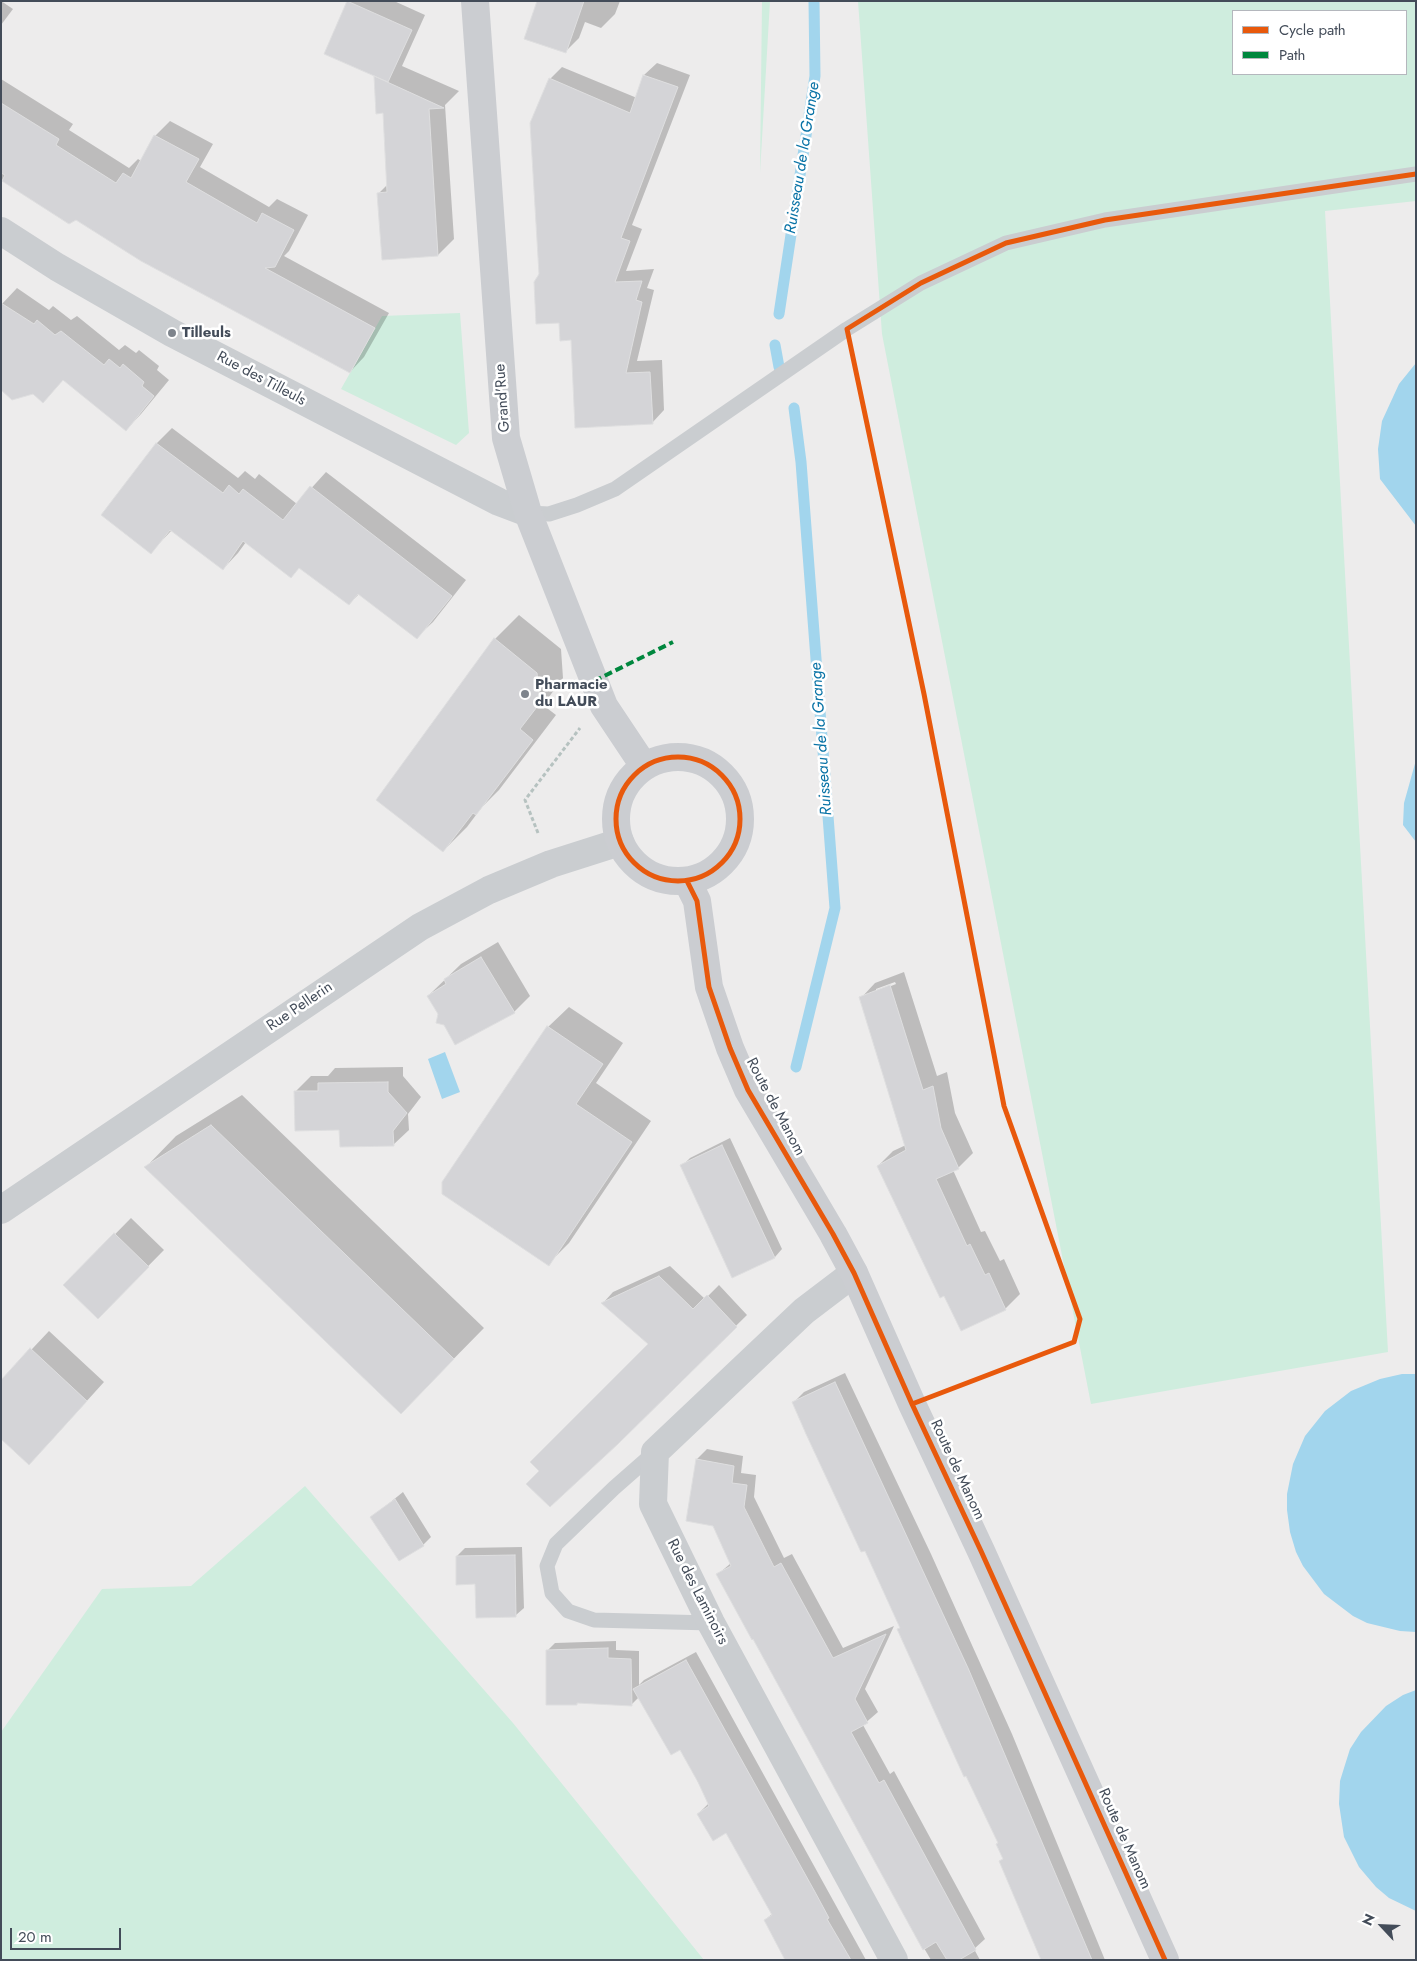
<!DOCTYPE html>
<style>
body{margin:0}
#map{position:relative;width:1417px;height:1961px;overflow:hidden;background:#edecec;font-family:Jost,sans-serif}
canvas{display:block}
.frame{position:absolute;inset:0;border:2px solid #434c59;pointer-events:none}
.legend{position:absolute;left:1232px;top:10px;width:175px;height:65px;box-sizing:border-box;background:#fff;border:1px solid #b4b7bd;margin:0;padding:6px 9px;list-style:none;font-size:15px;color:#434c59}
.legend li{display:flex;align-items:center;gap:10px;height:25px}
.legend b{width:25px;border:1px solid #b4b7bd}
.north{position:absolute;left:1357px;top:1901px;width:50px;height:50px;-webkit-text-stroke:4px #fff;paint-order:stroke;rotate:295deg;font-size:14px;font-weight:700;line-height:20px;text-align:center;color:#434c59}
.north::after{content:'';display:block;margin:auto;width:18px;height:22px;background:#434c59;clip-path:polygon(50% 0,100% 100%,50% 72%,0 100%)}
.scale{position:absolute;left:10px;top:1928px;width:111px;height:22px;box-sizing:border-box;border:2px solid #434c59;border-top:0;padding-left:6px;font-size:15px;line-height:18px;white-space:nowrap;color:#434c59;-webkit-text-stroke:4px #fff;paint-order:stroke}
</style>
<div id="map">
<canvas width="1417" height="1961"></canvas>
<div class="frame"></div>
<ul class="legend">
<li><b style="height:6px;background:#e8590c"></b>Cycle path</li>
<li><b style="height:6px;background:#00873e"></b>Path</li>
</ul>
<div class="north">N</div>
<div class="scale">20 m</div>
</div>
<script>
const g = document.querySelector('canvas').getContext('2d');
g.lineJoin = 'round';
function paint(path, color) {
  g.fillStyle = color;
  g.fill(path, 'evenodd');
}
function shape(rows) {
  const path = new Path2D();
  for (const r of rows) {
    if (r.length === 3) {
      path.moveTo(r[0] + r[2], r[1]);
      path.arc(r[0], r[1], r[2], 0, 2 * Math.PI);
      continue;
    }
    path.moveTo(r[0], r[1]);
    for (let i = 2; i < r.length; i += 2) path.lineTo(r[i], r[i + 1]);
  }
  return path;
}
function strokePath(path, color, width, dash) {
  g.strokeStyle = color;
  g.lineWidth = width;
  g.lineCap = dash ? 'butt' : 'round';
  g.setLineDash(dash || []);
  g.stroke(path);
}
function write(font, color, halo, rows, align = 'center') {
  g.font = font + ' Jost,sans-serif';
  g.lineWidth = 5;
  g.setLineDash([]);
  g.textBaseline = 'middle';
  g.strokeStyle = halo;
  g.fillStyle = color;
  for (const [text, x, y, turn = 0] of rows) {
    g.save();
    g.translate(x, y);
    g.rotate((+turn || 0) * Math.PI / 180);
    g.textAlign = isNaN(turn) ? turn : align;
    if (halo) g.strokeText(text, 0, 0);
    g.fillText(text, 0, 0);
    g.restore();
  }
}
paint(shape([
 [762,1,770,1,760,173],
 [858,1,1416,1,1416,201,1325,211,1388,1352,1091,1404,882,334],
 [1233,11,1406,11,1406,74,1233,74],
 [460,313,469,433,456,445,341,389,382,316],
 [305,1486,513,1723,704,1960,1,1960,1,1732,102,1589,191,1586]
]), '#cfedde');
paint(shape([
 [1416,363,1416,526,1380,479,1378,449,1382,421,1399,384],
 [1416,760,1416,842,1403,825,1404,803],
 [445,1052,460,1092,442,1099,428,1059],
 [1402,1374,1416,1374,1416,1632,1400,1631,1367,1623,1353,1616,1324,1594,1303,1566,1296,1552,1290,1532,1287,1510,1287,1494,1293,1464,1305,1436,1325,1411,1351,1391,1380,1379],
 [1416,1690,1416,1911,1389,1898,1376,1887,1359,1867,1344,1837,1339,1804,1340,1781,1344,1768,1350,1749,1361,1732,1386,1706,1403,1695]
]), '#a2d5ed');
paint(shape([
 [1,1,13,9,1,25],
 [349,1,394,1,425,15,402,66,459,91,445,105,454,239,438,255,379,193,388,184,384,112,376,76,325,53],
 [537,1,620,1,615,14,601,28,585,22,579,38,565,52],
 [657,63,690,75,632,225,642,229,626,271,654,269,647,288,654,290,637,361,662,360,664,410,652,423,572,339,560,322,540,274,550,79,562,67,637,98,644,75],
 [1,79,73,124,69,130,129,168,138,159,141,161,155,136,170,121,213,144,200,167,269,207,277,199,308,215,289,251,284,256,389,313,364,357,350,372,76,219,69,223,1,180],
 [17,288,49,310,53,306,71,320,77,316,119,350,125,345,136,353,139,350,159,366,157,370,169,380,141,414,126,430,64,379,43,401,1,305],
 [172,428,238,478,245,471,255,479,259,474,297,504,326,472,466,580,433,622,417,637,360,593,349,604,300,567,291,576,246,542,238,553,223,569,172,530,151,552,156,444],
 [519,615,561,649,563,678,543,705,556,715,499,790,482,807,467,827,443,851,495,639],
 [498,942,530,996,514,1012,439,1014,428,996,461,964],
 [904,972,937,1076,947,1072,955,1113,973,1153,958,1168,953,1170,981,1232,985,1231,1000,1261,1004,1259,1020,1294,1005,1309,962,1329,878,1166,893,1151,906,1145,861,998,875,983],
 [895,982,896,984,876,992,876,989],
 [569,1007,623,1043,596,1083,651,1121,569,1243,548,1264,548,1027],
 [403,1067,403,1076,421,1097,408,1114,409,1130,393,1145,341,1129,295,1092,311,1076,328,1076,335,1068],
 [242,1095,484,1328,431,1382,146,1167,176,1136],
 [730,1138,782,1249,775,1257,732,1276,682,1166,690,1158],
 [131,1218,164,1250,98,1317,65,1285],
 [670,1266,705,1299,719,1285,747,1315,617,1443,650,1344,603,1303,613,1292],
 [49,1331,104,1382,47,1445,1,1382],
 [845,1373,931,1554,1012,1734,1105,1960,1042,1960,1000,1843,866,1549,793,1403,804,1392],
 [707,1449,743,1456,741,1473,756,1475,754,1497,784,1558,792,1554,843,1648,894,1626,865,1689,878,1712,863,1725,890,1774,894,1771,985,1939,974,1949,980,1960,931,1960,911,1926,754,1637,717,1575,731,1563,697,1459],
 [403,1492,431,1537,423,1545,372,1517],
 [522,1547,524,1608,516,1615,477,1583,457,1556,465,1548],
 [616,1641,616,1650,639,1651,639,1685,644,1680,696,1652,866,1960,797,1960,765,1920,773,1913,727,1831,698,1814,709,1803,680,1748,639,1697,632,1704,578,1702,577,1704,547,1651,555,1643]
]), '#0003');
strokePath(shape([
 [779,314,815,76,814,1],
 [775,345,779,367],
 [794,408,801,462,835,908,796,1067]
]), '#a2d5ed', 11);
const building = shape([
 [347,1,412,30,388,82,324,54,347,1],
 [537,1,584,1,566,53,524,39,537,1],
 [643,75,678,87,621,238,630,241,615,282,642,281,636,300,642,302,626,373,650,372,653,424,575,428,571,340,560,341,559,323,536,324,534,282,539,274,530,123,549,78,630,113,643,75],
 [374,76,444,108,429,109,438,256,382,260,377,193,387,192,383,113,376,114,374,76],
 [1,103,59,139,56,145,116,183,123,173,131,178,154,135,199,159,186,182,257,223,262,213,294,230,275,267,265,268,375,328,350,373,141,261,76,220,69,224,2,181,5,175,1,173,1,103],
 [1,303,34,324,37,320,55,335,61,331,104,365,109,359,120,368,123,364,144,382,142,386,154,396,126,431,63,380,43,403,33,394,12,400,1,390,1,303],
 [156,443,223,493,229,485,239,494,243,489,283,520,310,486,452,596,417,639,358,594,349,605,299,568,291,578,243,541,223,570,170,530,151,554,101,515,156,443],
 [494,638,537,673,540,703,520,729,533,740,476,815,473,813,443,852,376,800,494,638],
 [481,957,515,1013,455,1045,444,1025,436,1023,438,1014,427,996,446,984,444,979,481,957],
 [890,985,923,1090,933,1086,941,1128,959,1169,936,1179,967,1246,970,1244,985,1275,989,1273,1006,1310,961,1331,944,1296,940,1298,877,1166,906,1150,859,997,890,985],
 [547,1026,603,1064,576,1104,632,1142,549,1266,442,1194,442,1182,547,1026],
 [388,1082,388,1092,407,1113,393,1131,394,1146,340,1147,339,1130,295,1131,294,1091,318,1091,318,1083,388,1082],
 [211,1125,454,1359,401,1414,144,1167,211,1125],
 [722,1145,775,1258,732,1278,680,1165,722,1145],
 [114,1233,149,1267,98,1319,63,1285,114,1233],
 [659,1276,693,1309,707,1295,737,1327,618,1444,550,1507,526,1484,539,1471,530,1462,648,1344,601,1303,659,1276],
 [30,1348,87,1401,29,1465,1,1439,1,1380,30,1348],
 [835,1382,968,1668,1092,1960,1041,1960,999,1861,1003,1859,996,1844,998,1843,966,1776,964,1777,897,1629,900,1628,865,1551,861,1552,806,1434,792,1402,835,1382],
 [696,1459,734,1466,732,1483,747,1485,744,1507,774,1567,781,1563,833,1658,886,1634,855,1699,868,1723,851,1732,879,1783,884,1780,976,1950,959,1960,947,1960,936,1942,923,1950,753,1639,752,1640,716,1574,731,1566,713,1526,686,1521,696,1459],
 [395,1499,424,1546,399,1561,370,1517,395,1499],
 [515,1555,516,1617,476,1618,475,1584,456,1585,456,1556,515,1555],
 [608,1648,608,1658,631,1659,632,1706,577,1703,577,1705,546,1705,546,1650,608,1648],
 [686,1660,815,1892,829,1918,827,1919,851,1960,785,1960,764,1920,772,1915,726,1833,713,1841,697,1814,709,1806,698,1782,680,1750,671,1755,633,1689,686,1660]
]);
paint(building, '#d4d4d7');
strokePath(building, '#dededf', 1);
strokePath(shape([
 [538,833,525,800,580,728]
]), '#b6c2c0', 3, [4, 2.5]);
strokePath(shape([
 [528,513,549,514,577,505,615,489,847,329,921,283,1006,243,1105,220,1416,174],
 [655,1452,614,1488,556,1544,547,1566,552,1593,568,1611,594,1620,711,1623]
]), '#cacdd0', 15);
strokePath(shape([
 [1,231,57,267,172,333,499,502,528,513],
 [1,1210,420,927,489,890,551,864,620,842],
 [854,1273,804,1311,655,1452,653,1504,711,1623,894,1960]
]), '#cacdd0', 28);
strokePath(shape([
 [475,1,506,438,528,513,604,706,644,766],
 [678,819,62],
 [687,881,697,901,709,987,730,1048,748,1090,833,1234,854,1273,912,1404,981,1551,1165,1960]
]), '#cbcdd1', 28);
strokePath(shape([
 [594,681,673,642]
]), '#00873e', 4, [8, 4]);
strokePath(shape([
 [678,819,62],
 [687,881,697,901,709,987,730,1048,748,1090,833,1234,854,1273,912,1404,981,1551,1165,1960],
 [912,1404,1074,1342,1080,1319,1004,1106,924,694,847,329,921,283,1006,243,1105,220,1416,174]
]), '#e8590c', 5);
for (const [x, y, r, color] of [
 [172,333,5,"#7e848c"],
 [525,694,5,"#7e848c"]
]) {
  const dot = new Path2D();
  dot.arc(x, y, r, 0, 2 * Math.PI);
  g.fillStyle = color;
  g.fill(dot);
  strokePath(dot, '#fff', 2);
}
write('bold 15px', '#434c59', '#fff', [
 ["Tilleuls",182,333],
 ["Pharmacie",535,685],
 ["du LAUR",535,702]
], 'left');
write('15px', '#434c59', '#fff', [
 ["Rue des Tilleuls",261,379,28],
 ["Grand'Rue",503,398,-94],
 ["Rue Pellerin",300,1007,-34],
 ["Route de Manom",775,1107,62],
 ["Route de Manom",957,1470,65],
 ["Rue des Laminoirs",697,1592,63],
 ["Route de Manom",1124,1839,66]
]);
write('italic 16px', '#0973a6', '#fff', [
 ["Ruisseau de la Grange",803,158,-81],
 ["Ruisseau de la Grange",822,739,-94]
]);
</script>
